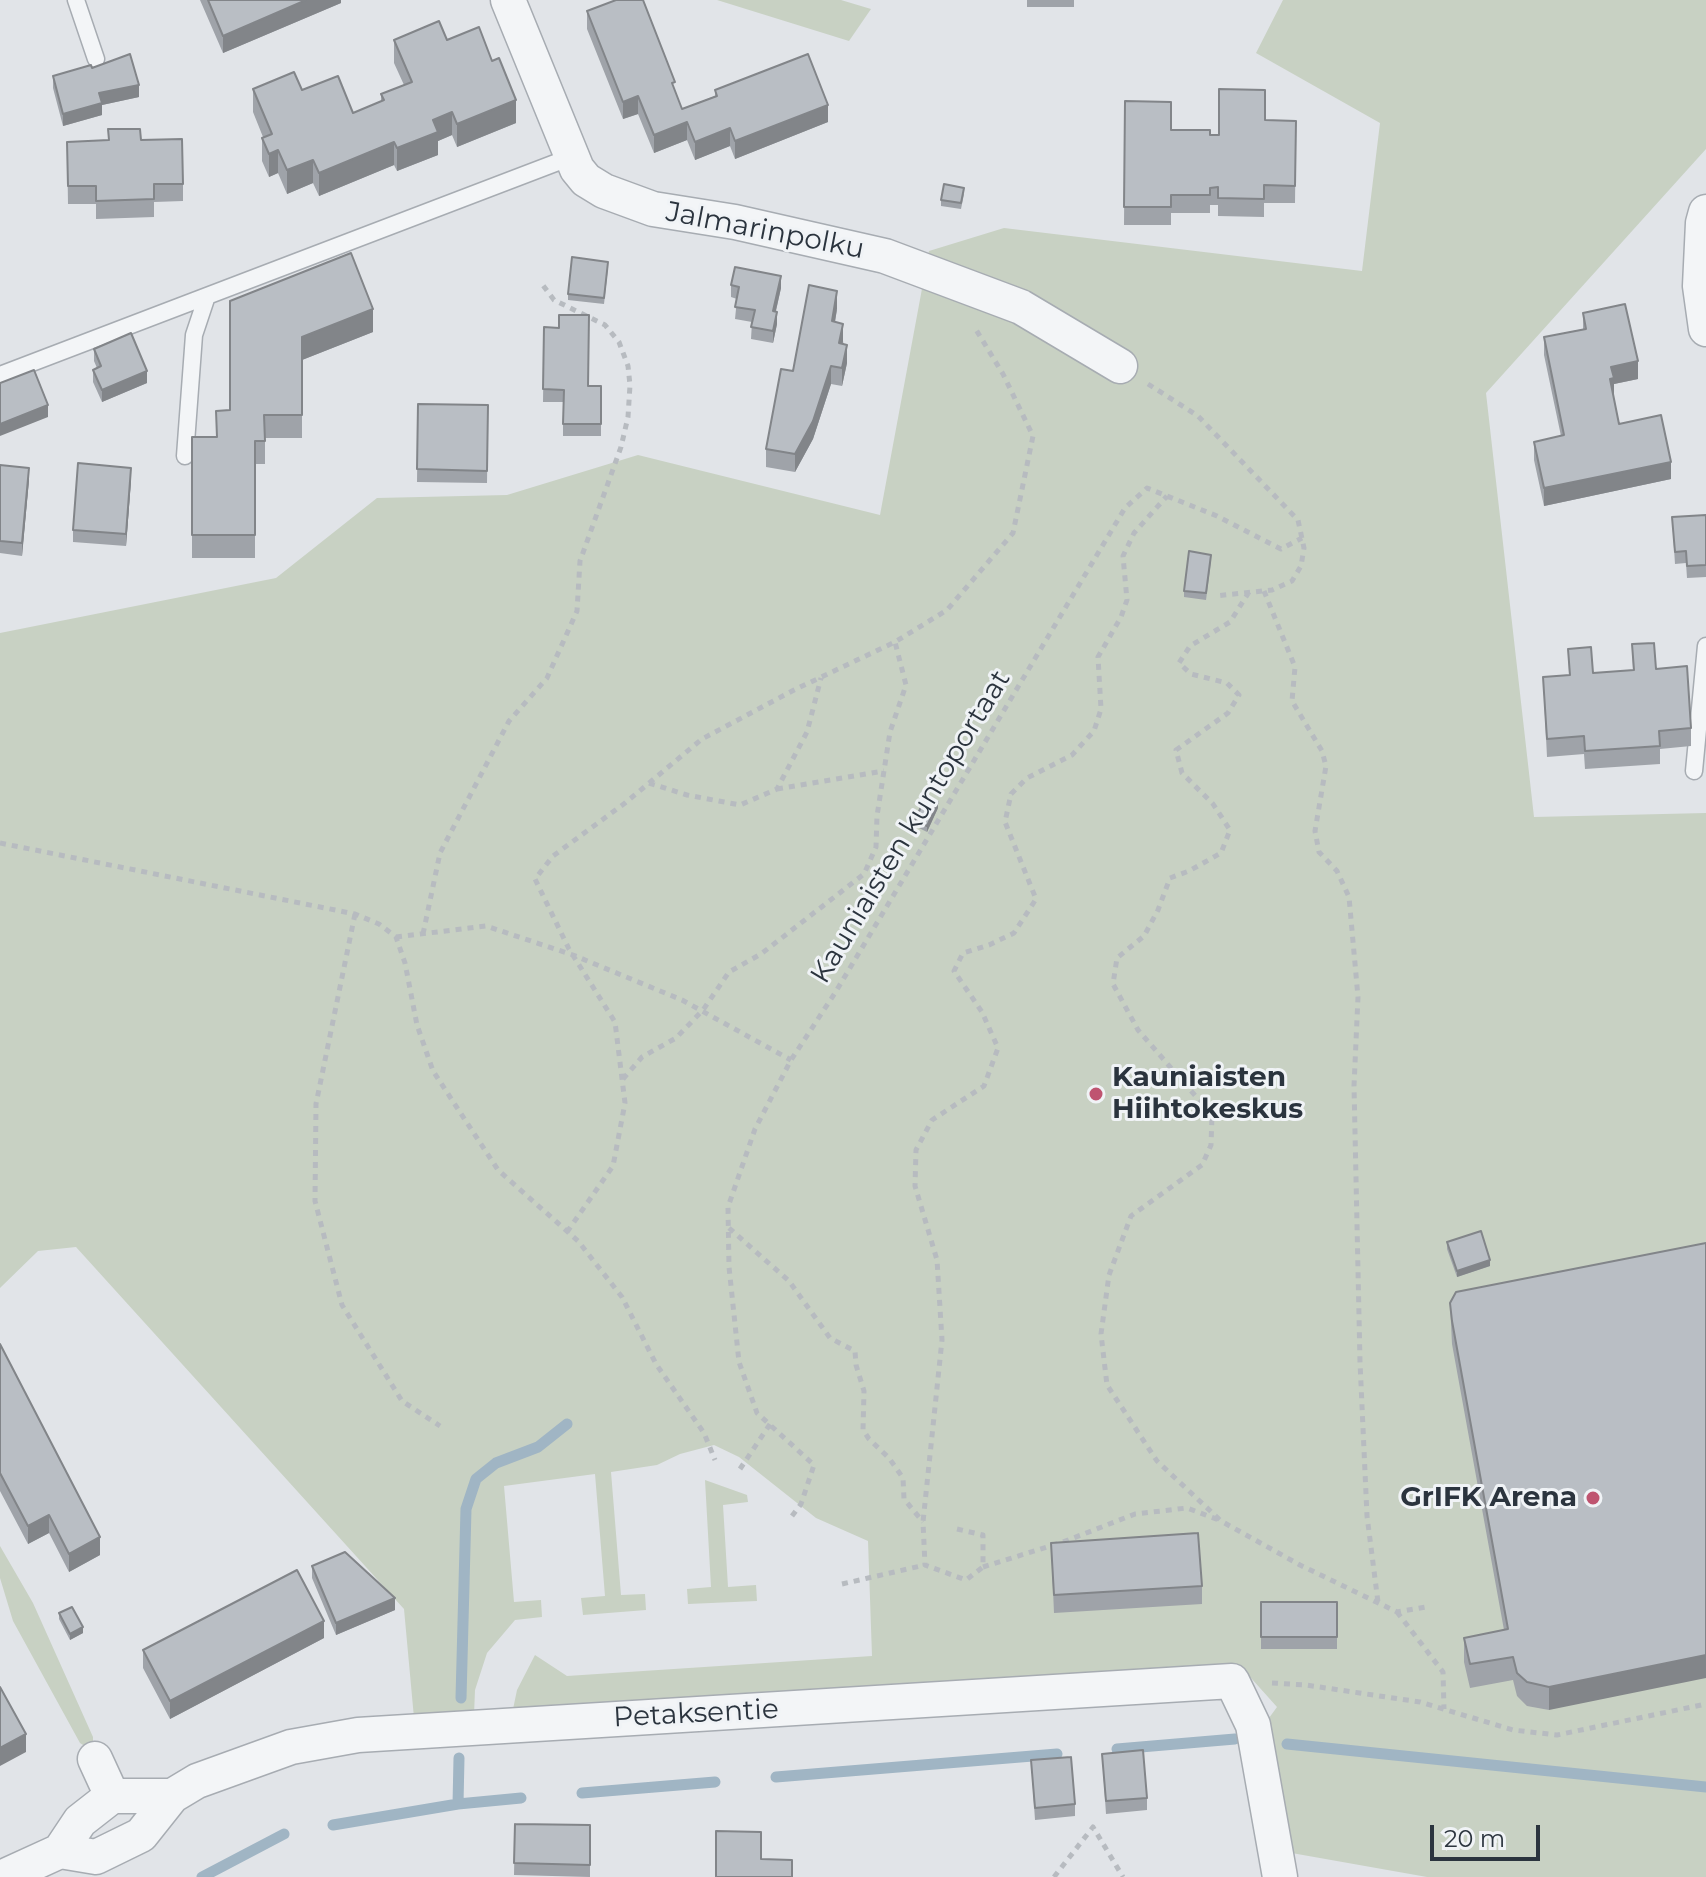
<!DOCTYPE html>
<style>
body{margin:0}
#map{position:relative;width:1706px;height:1877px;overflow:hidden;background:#e1e4e8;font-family:Montserrat,sans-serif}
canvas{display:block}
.scale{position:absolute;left:1430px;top:1825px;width:110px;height:36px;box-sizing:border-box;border:4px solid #2b343e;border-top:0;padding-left:10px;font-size:24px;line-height:28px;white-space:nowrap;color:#2b343e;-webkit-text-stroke:6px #f0f3f6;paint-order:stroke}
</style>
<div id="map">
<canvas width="1706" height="1877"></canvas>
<div class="scale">20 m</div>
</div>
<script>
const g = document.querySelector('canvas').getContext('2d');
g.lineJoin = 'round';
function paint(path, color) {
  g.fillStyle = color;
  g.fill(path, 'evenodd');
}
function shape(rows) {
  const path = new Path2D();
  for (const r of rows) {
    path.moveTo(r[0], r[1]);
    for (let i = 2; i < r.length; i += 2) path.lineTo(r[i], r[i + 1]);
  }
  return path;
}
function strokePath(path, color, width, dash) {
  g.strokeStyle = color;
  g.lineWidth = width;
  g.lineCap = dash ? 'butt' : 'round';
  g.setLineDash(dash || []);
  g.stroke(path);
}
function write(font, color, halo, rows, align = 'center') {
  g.font = font + ' Montserrat,sans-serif';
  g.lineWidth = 6;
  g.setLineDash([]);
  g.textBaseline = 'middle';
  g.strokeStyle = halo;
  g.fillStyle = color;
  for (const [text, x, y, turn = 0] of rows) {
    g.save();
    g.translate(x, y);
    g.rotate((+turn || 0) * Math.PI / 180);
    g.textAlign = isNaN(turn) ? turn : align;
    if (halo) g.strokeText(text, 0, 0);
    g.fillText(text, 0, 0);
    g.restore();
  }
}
paint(shape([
 [717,0,841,0,871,9,849,41],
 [1283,0,1706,0,1706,149,1486,393,1534,817,1706,813,1706,1877,1427,1877,1286,1852,1261,1729,1277,1707,1251,1678,1217,1669,512,1714,517,1690,535,1655,567,1676,872,1656,868,1541,816,1518,739,1457,714,1445,680,1454,657,1465,611,1472,621,1595,645,1594,646,1610,583,1615,581,1598,605,1596,595,1474,504,1486,514,1602,541,1600,542,1617,515,1620,487,1653,475,1690,474,1715,414,1718,404,1609,76,1247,38,1251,0,1288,0,633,276,578,377,498,507,495,638,455,880,515,929,251,1004,228,1362,271,1380,123,1256,53],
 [705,1480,747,1495,748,1502,723,1505,728,1587,756,1585,757,1601,688,1604,687,1589,711,1587],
 [0,1546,33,1603,93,1737,93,1744,86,1747,80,1743,13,1621,0,1578]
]), '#c8d1c3');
strokePath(shape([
 [461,1698,466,1509,476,1479,496,1463,538,1447,567,1424],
 [1287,1744,1706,1787],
 [1117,1749,1235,1739],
 [776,1777,1057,1754],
 [582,1793,715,1782],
 [458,1804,459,1758],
 [333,1825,458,1804,521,1798],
 [202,1877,284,1834]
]), '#a0b5c4', 11);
const service = shape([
 [76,0,96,59],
 [0,375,571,157],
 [185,456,194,335,207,296],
 [1694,771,1706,646]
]);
const minor = shape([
 [508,0,577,169,586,180,604,191,653,209,735,222,885,256,1021,307,1120,366],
 [1706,212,1703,223,1700,286,1706,329],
 [95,1759,112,1796],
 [60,1851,96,1857,141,1835,172,1796,197,1781,291,1747,358,1735,1232,1681,1253,1725,1280,1877],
 [3,1877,60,1851,80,1821,112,1796,172,1796]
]);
strokePath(service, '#a7acb2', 19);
strokePath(minor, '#a7acb2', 37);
strokePath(shape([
 [1148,384,1198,416,1298,520,1304,548,1301,566,1292,581,1272,590,1215,596],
 [1264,591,1295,667,1292,701,1322,751,1326,766,1315,831,1319,852,1337,871,1349,897,1358,997,1354,1086,1360,1362,1367,1516,1378,1602],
 [1249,592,1230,622,1190,646,1179,663,1191,674,1227,683,1239,695,1228,713,1176,750,1182,773,1213,804,1230,830,1221,853,1189,871,1170,878,1158,910,1144,936,1117,958,1113,984,1138,1030,1212,1115,1211,1145,1202,1165,1131,1216,1109,1275,1101,1334,1107,1385,1157,1461,1221,1521,1300,1565,1397,1612,1426,1607],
 [649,783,687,795,740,805,777,789,807,732,821,678],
 [777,789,884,771],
 [0,843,355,914,379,924,396,937,405,963,417,1025,433,1071,498,1170,578,1241,622,1297,656,1364,704,1433,715,1460],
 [355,914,316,1104,315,1201,342,1305,402,1401,440,1426],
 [423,934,440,853,509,721,547,678,577,611,580,561,621,447,628,417,630,385,628,366,619,342,605,325,554,300,542,284],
 [396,937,486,926,573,955,682,1000,791,1060],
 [623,1079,642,1057,676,1038,703,1010,729,972,761,954,864,874,876,847,877,816,890,732,906,685,895,642],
 [729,1228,789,1281,830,1338,855,1351,856,1365,864,1391,863,1430,869,1439,889,1458,903,1478,904,1499,923,1522],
 [567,1232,613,1166,625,1103,615,1022,569,949,535,879,553,856,625,803,702,739,794,690,895,642,947,610,1013,533,1033,436,1003,374,975,328],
 [740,1469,770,1424],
 [792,1516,801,1504,814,1465,757,1413,739,1362,729,1267,728,1207,755,1129,791,1060,835,993,1125,508,1147,488,1217,516,1281,549,1302,538],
 [957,1529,983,1535,983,1567,966,1580,925,1565,923,1522,942,1340,937,1260,915,1186,916,1150,932,1120,984,1086,998,1048,982,1012,954,971,963,953,989,945,1014,933,1036,899,1005,822,1011,794,1027,778,1072,755,1094,731,1101,709,1098,657,1121,617,1127,600,1123,556,1134,533,1167,496],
 [983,1567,1063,1542,1135,1514,1187,1508,1219,1520],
 [842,1584,925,1565],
 [1397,1612,1443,1672,1444,1709],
 [1272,1683,1306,1685,1420,1702,1513,1730,1557,1735,1706,1704],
 [1054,1877,1093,1827,1123,1877]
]), '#b7bbc0', 5, [6, 6]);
strokePath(service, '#f3f5f7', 16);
strokePath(minor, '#f3f5f7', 34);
paint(shape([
 [200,0,341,0,341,3,223,53],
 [1027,0,1074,0,1074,7,1027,7],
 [587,11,675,91,682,109,715,96,715,90,828,122,735,159,730,146,695,160,687,140,654,153,638,114,623,119,587,29],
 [394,40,447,40,516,123,457,147,452,135,438,141,438,155,397,171,394,165,319,196,313,183,287,194,278,173,269,177,262,161,262,138,263,137,253,112,253,89,302,90,353,113,381,101,381,94,404,85,394,63],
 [92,68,139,97,102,105,102,115,63,126,53,88,53,76],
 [1125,101,1171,130,1210,135,1219,135,1265,120,1296,121,1295,203,1264,203,1264,217,1218,216,1218,205,1210,205,1210,213,1171,213,1171,225,1124,225],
 [141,140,183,184,183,201,154,202,154,217,96,219,96,204,68,204,67,142],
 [964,194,961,209,941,206,941,200],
 [608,268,604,304,568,300,568,294],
 [731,285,781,288,776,311,777,324,773,343,751,339,752,322,735,319,737,299,731,297],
 [230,301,373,332,302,360,302,438,265,438,265,464,255,464,255,558,192,558,192,437,216,437,230,410],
 [837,309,835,322,843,341,847,363,842,386,831,384,813,439,795,472,766,467,766,449,793,371],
 [1583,313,1638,379,1614,384,1613,396,1619,424,1671,479,1544,506,1534,460,1534,442,1561,436,1544,355,1544,337,1583,329],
 [544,327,588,386,601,386,601,436,563,436,563,402,543,402],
 [94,349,147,383,102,402,93,382,93,370,97,368,94,361],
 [418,404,488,405,487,483,417,482],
 [0,465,29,480,22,556,0,553],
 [131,480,126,546,73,542,73,530],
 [1706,515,1706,577,1687,578,1686,563,1675,564,1672,517],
 [1211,561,1206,600,1184,597,1184,591],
 [1632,644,1656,669,1691,728,1691,746,1660,749,1660,764,1585,769,1584,754,1547,757,1543,677,1569,675,1568,649,1593,673,1633,671],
 [938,808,927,832,915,826,915,820],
 [1447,1242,1490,1266,1457,1277,1447,1249],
 [1706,1243,1549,1710,1527,1706,1517,1696,1513,1680,1470,1688,1464,1662,1464,1638,1504,1630,1452,1344,1450,1303],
 [0,1344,100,1555,69,1572,49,1533,28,1544,0,1491],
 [1051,1543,1202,1586,1202,1604,1054,1613],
 [312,1566,395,1610,336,1635,312,1578],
 [1261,1602,1337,1602,1337,1649,1261,1649],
 [59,1613,83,1633,70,1640,59,1619],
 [324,1638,170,1719,143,1668,143,1650],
 [1102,1754,1147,1798,1147,1810,1106,1814],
 [1031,1760,1075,1804,1075,1816,1035,1820],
 [515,1824,590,1825,590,1877,514,1875]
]), '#9fa3a9');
paint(shape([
 [306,0,341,0,341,3,223,53,223,36],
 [139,85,139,97,102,105,102,115,63,126,63,114,99,93],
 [638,96,638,114,623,119,623,102],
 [516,100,516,123,457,147,457,124],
 [828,105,828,122,735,159,735,141],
 [452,112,452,135,438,141,438,155,397,171,397,148,433,120],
 [687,122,687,140,654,153,654,135],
 [730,128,730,146,695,160,695,142],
 [394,142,394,165,319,196,319,173],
 [278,150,278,173,269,177,269,154],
 [313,160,313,183,287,194,287,170],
 [781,276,781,288,773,323,773,311],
 [837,291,837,309,832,339,832,321],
 [373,309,373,332,302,360,302,337],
 [777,312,777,324,773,343,773,331],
 [843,324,843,341,839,361,839,343],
 [847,345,847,363,842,386,842,368],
 [1638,361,1638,379,1614,384,1614,396,1610,397,1611,367],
 [831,366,831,384,813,439,795,472,795,454],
 [147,371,147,383,102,402,102,390],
 [48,405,48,417,0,436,0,424],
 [1671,462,1671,479,1544,506,1544,488],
 [29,468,29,480,22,556,22,543],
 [131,468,131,480,126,546,126,534],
 [938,802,938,808,927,832,927,826],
 [1490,1260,1490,1266,1457,1277,1457,1271],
 [49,1515,49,1533,28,1544,28,1526],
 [100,1537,100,1555,69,1572,69,1554],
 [395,1598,395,1610,336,1635,336,1623],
 [324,1621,324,1638,170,1719,170,1701],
 [83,1627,83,1633,70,1640,70,1634],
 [1706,1655,1706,1678,1549,1710,1549,1687],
 [26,1734,26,1752,0,1766,0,1748]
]), '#828589');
const building = shape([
 [208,0,306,0,223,36,208,0],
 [616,0,643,0,675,82,672,83,682,109,717,96,715,90,808,54,828,105,735,141,730,128,695,142,687,122,654,135,638,96,623,102,587,11,616,0],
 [439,21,447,40,479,27,492,61,499,58,516,100,457,124,452,112,433,120,438,132,397,148,394,142,319,173,313,160,287,170,278,150,269,154,262,138,272,134,253,89,294,72,302,90,338,76,353,113,384,100,381,94,412,82,394,40,439,21],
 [130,54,139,85,99,93,102,103,63,114,53,76,91,65,92,68,130,54],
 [1219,89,1265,90,1265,120,1296,121,1295,186,1264,185,1264,199,1218,198,1218,187,1210,188,1210,195,1171,195,1171,207,1124,207,1125,101,1171,102,1171,130,1210,130,1210,135,1219,135,1219,89],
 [108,129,140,129,141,140,182,139,183,184,154,184,154,199,96,201,96,186,68,186,67,142,109,140,108,129],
 [944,184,964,188,961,203,941,200,944,184],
 [351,253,373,309,302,337,302,415,264,415,265,441,255,441,255,535,192,535,192,437,217,437,216,411,230,410,230,301,351,253],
 [572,257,608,262,604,298,568,294,572,257],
 [735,267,781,276,773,311,777,312,773,331,751,327,755,310,735,307,739,287,731,285,735,267],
 [809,285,837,291,832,321,843,324,839,343,847,345,842,368,831,366,813,421,795,454,766,449,781,369,793,371,809,285],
 [1625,304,1638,361,1611,367,1614,378,1610,379,1619,424,1661,415,1671,462,1544,488,1534,442,1564,435,1544,337,1586,329,1583,313,1625,304],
 [559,315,589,315,588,386,601,386,601,424,563,424,564,390,543,389,544,327,559,328,559,315],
 [131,333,147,371,102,390,93,370,101,366,94,349,131,333],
 [34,370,48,405,0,424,0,383,34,370],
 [418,404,488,405,487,471,417,469,418,404],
 [78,463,131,468,126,534,73,530,78,463],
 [0,465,29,468,22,543,0,541,0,465],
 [1706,515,1706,565,1687,566,1686,551,1675,552,1672,517,1706,515],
 [1189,551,1211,555,1206,593,1184,591,1189,551],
 [1654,643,1656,669,1687,666,1691,728,1659,731,1660,746,1585,751,1584,736,1547,739,1543,677,1570,675,1568,649,1591,647,1593,673,1634,670,1632,644,1654,643],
 [926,796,938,802,927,826,915,820,926,796],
 [1481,1231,1490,1260,1457,1271,1447,1242,1481,1231],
 [1706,1243,1706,1655,1549,1687,1527,1682,1517,1673,1513,1657,1470,1664,1464,1638,1508,1629,1452,1321,1450,1303,1456,1292,1706,1243],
 [0,1344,100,1537,69,1554,49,1515,28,1526,0,1473,0,1344],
 [1198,1533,1202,1586,1054,1595,1051,1543,1198,1533],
 [345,1552,395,1598,336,1623,312,1566,345,1552],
 [297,1570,324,1621,170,1701,143,1650,297,1570],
 [1261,1602,1337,1602,1337,1637,1261,1637,1261,1602],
 [72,1607,83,1627,70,1634,59,1613,72,1607],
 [0,1687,26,1734,0,1748,0,1687],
 [1143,1750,1147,1798,1106,1801,1102,1754,1143,1750],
 [1071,1757,1075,1804,1035,1808,1031,1760,1071,1757],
 [515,1824,590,1825,590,1865,514,1863,515,1824],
 [716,1831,761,1832,761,1859,792,1860,792,1877,716,1877,716,1831]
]);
paint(building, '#b9bec4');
strokePath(building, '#828589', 2);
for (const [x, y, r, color] of [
 [1096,1094,8,"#bf5470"],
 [1593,1498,8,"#bf5470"]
]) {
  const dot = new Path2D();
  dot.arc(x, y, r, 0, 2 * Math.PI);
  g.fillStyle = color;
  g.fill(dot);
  strokePath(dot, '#f0f3f6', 3);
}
write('28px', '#2b343e', '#f0f3f6', [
 ["Jalmarinpolku",765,231,11],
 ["Kauniaisten kuntoportaat",911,827,-59],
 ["Petaksentie",696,1714,-3]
]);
write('bold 28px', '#2b343e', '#f0f3f6', [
 ["Kauniaisten",1112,1078],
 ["Hiihtokeskus",1112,1110],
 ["GrIFK Arena",1577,1498,"right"]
], 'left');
</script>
